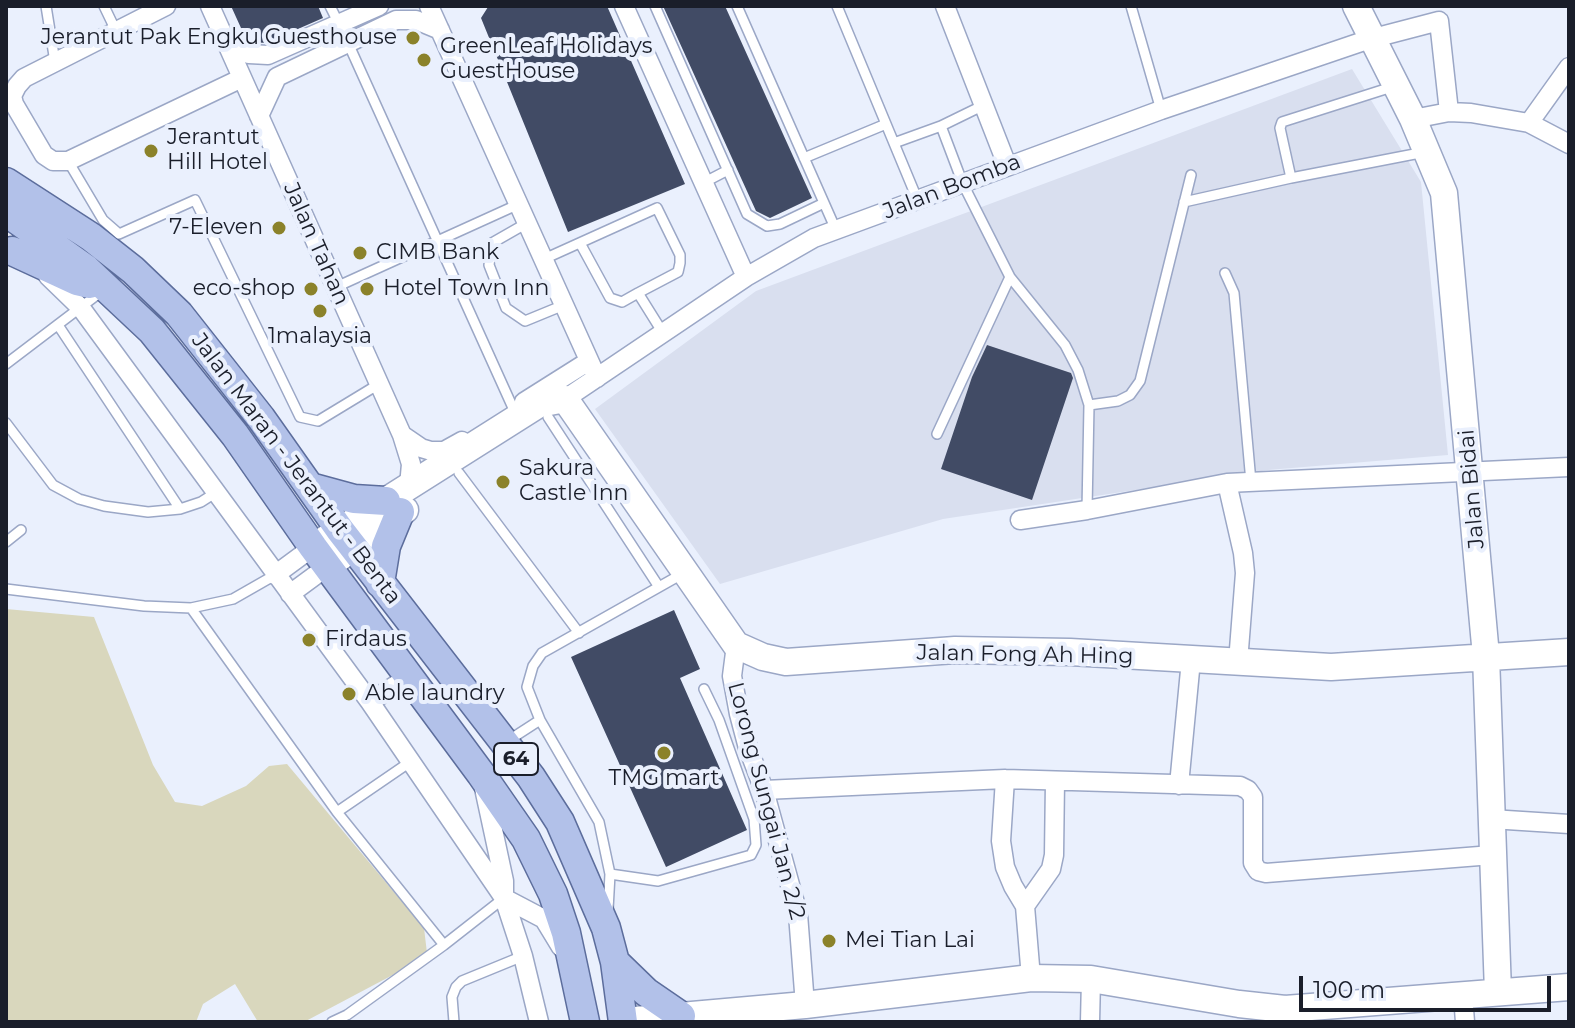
<!DOCTYPE html>
<style>
body{margin:0}
#map{position:relative;width:1575px;height:1028px;overflow:hidden;background:#eaf0fd;font-family:Montserrat,sans-serif}
canvas{display:block}
.frame{position:absolute;inset:0;border:8px solid #1a1e2a;pointer-events:none}
.scale{position:absolute;left:1299px;top:976px;width:252px;height:36px;box-sizing:border-box;border:4px solid #1a1e2a;border-top:0;padding-left:10px;font-size:24px;line-height:28px;white-space:nowrap;color:#1a1e2a;-webkit-text-stroke:6px #eaf0fd;paint-order:stroke}
</style>
<div id="map">
<canvas width="1575" height="1028"></canvas>
<div class="frame"></div>
<div class="scale">100 m</div>
</div>
<script>
const g = document.querySelector('canvas').getContext('2d');
g.lineJoin = 'round';
function paint(path, color) {
  g.fillStyle = color;
  g.fill(path, 'evenodd');
}
function shape(rows) {
  const path = new Path2D();
  for (const r of rows) {
    path.moveTo(r[0], r[1]);
    for (let i = 2; i < r.length; i += 2) path.lineTo(r[i], r[i + 1]);
  }
  return path;
}
function strokePath(path, color, width, dash) {
  g.strokeStyle = color;
  g.lineWidth = width;
  g.lineCap = dash ? 'butt' : 'round';
  g.setLineDash(dash || []);
  g.stroke(path);
}
function write(font, color, halo, rows, align = 'center') {
  g.font = font + ' Montserrat,sans-serif';
  g.lineWidth = 8;
  g.setLineDash([]);
  g.textBaseline = 'middle';
  g.strokeStyle = halo;
  g.fillStyle = color;
  for (const [text, x, y, turn = 0] of rows) {
    g.save();
    g.translate(x, y);
    g.rotate((+turn || 0) * Math.PI / 180);
    g.textAlign = isNaN(turn) ? turn : align;
    if (halo) g.strokeText(text, 0, 0);
    g.fillText(text, 0, 0);
    g.restore();
  }
}
paint(shape([
 [1352,69,1421,182,1448,455,1268,470,943,519,720,584,595,409,756,291]
]), '#d9dfef');
paint(shape([
 [6,609,94,617,153,765,175,802,202,806,246,786,269,766,287,764,424,928,427,953,421,960,304,1022,258,1022,235,984,203,1004,196,1022,6,1022]
]), '#d9d7bd');
paint(shape([
 [231,6,318,6,323,18,266,43,252,42,246,39],
 [607,6,685,184,568,232,481,18,488,7],
 [663,6,725,6,812,198,770,218,756,211],
 [987,345,1071,373,1073,378,1032,500,941,469,972,377],
 [674,610,700,669,680,678,747,830,666,867,571,657]
]), '#414b65');
const lane = shape([
 [46,6,55,62],
 [104,6,116,31],
 [330,6,339,24],
 [655,6,747,214,767,226,780,224,824,203],
 [737,6,836,230],
 [837,6,918,201],
 [1131,6,1161,110],
 [348,43,513,408],
 [1395,86,1282,122,1280,128,1291,178,1425,152],
 [941,126,984,105],
 [894,143,941,126,963,184,1010,277,1065,345,1078,370,1089,405],
 [804,158,886,124],
 [68,161,103,220,119,234,195,200,300,417,318,421,379,384],
 [703,183,728,170],
 [1184,202,1291,178],
 [527,223,492,243,489,265,506,308,525,321,564,305],
 [580,243,610,298,622,302,638,293,663,333],
 [544,259,657,208,680,255,680,263,678,272,638,293],
 [1225,273,1234,293,1251,482],
 [336,287,519,204],
 [58,325,180,509],
 [6,364,102,291],
 [548,417,659,587],
 [6,423,53,485,79,499,104,506,148,512,180,509,201,502,215,493],
 [937,434,1010,277],
 [459,473,579,633],
 [1087,510,1089,405,1118,401,1130,395,1140,381,1191,175],
 [6,542,21,530],
 [6,589,144,606,191,608,233,599,275,575],
 [191,608,337,812,444,945],
 [506,742,540,720],
 [337,812,410,762],
 [610,874,658,881,751,855,756,845,754,819,719,720,704,689],
 [608,910,610,874,599,822,540,720,527,687,533,666,542,653,682,574],
 [332,1022,347,1015,444,945,504,898],
 [454,1022,452,997,456,987,462,981,523,956]
]);
const street = shape([
 [166,6,24,78,17,86,12,96,14,104,44,155,53,161,68,161,242,78],
 [210,6,402,435,411,464,409,486],
 [429,6,597,378],
 [624,6,746,277],
 [945,6,1007,165],
 [225,41,249,54,268,55,379,6],
 [259,116,277,77,348,43,396,20,416,20,440,30],
 [1413,119,1449,112,1471,113,1529,123,1569,67],
 [1529,123,1569,144],
 [48,276,81,308,370,702,504,898,544,919,561,947],
 [565,399,746,277,814,238,1161,110,1370,39,1439,21,1449,112],
 [524,402,589,361],
 [402,435,421,448,431,451,444,451,462,441],
 [1227,483,1243,553,1245,573,1238,662],
 [1020,520,1087,510,1227,483,1569,467],
 [275,575,313,547],
 [290,594,328,566],
 [736,645,732,676,739,714,748,748,764,790,798,914,805,1005],
 [370,702,408,677],
 [1005,779,1001,841,1005,867,1013,886,1025,906,1031,978],
 [1179,785,1191,660],
 [484,788,504,881,504,898,523,956,539,1022],
 [764,790,1005,779,1240,786,1248,790,1253,797,1253,863,1258,871,1266,873,1492,855],
 [1491,819,1569,824],
 [1025,906,1051,869,1054,855,1055,781],
 [1463,996,1465,1022],
 [1090,1022,1091,979]
]);
const secondary = shape([
 [1356,6,1413,119,1444,193,1486,656,1498,992],
 [565,399,736,645,763,657,786,662,955,650,1070,652,1331,667,1569,652],
 [313,547,539,404,565,399],
 [328,566,405,510],
 [624,1021,805,1005,1031,978,1091,979,1239,1004,1285,1009,1569,987]
]);
const primary = shape([
 [6,182,91,237,133,270,179,314,261,418,340,530,531,777,560,822,606,928,615,962,623,1022],
 [6,212,86,269,152,331,235,435,313,547,481,774,526,839,553,894,566,933,585,1022],
 [12,251,77,281,90,284],
 [310,487,354,499,386,501],
 [380,583,386,546,400,512],
 [615,962,646,992,681,1016]
]);
strokePath(lane, '#9ba7c6', 12);
strokePath(street, '#9ba7c6', 21);
strokePath(secondary, '#9ba7c6', 29);
strokePath(primary, '#5c6d9c', 31);
strokePath(lane, '#fff', 9);
strokePath(street, '#fff', 18);
strokePath(secondary, '#fff', 26);
strokePath(primary, '#b2c1e9', 28);
for (const [x, y, r, color] of [
 [413,38,8,"#8b822a"],
 [424,60,8,"#8b822a"],
 [151,151,8,"#8b822a"],
 [279,228,8,"#8b822a"],
 [360,253,8,"#8b822a"],
 [311,289,8,"#8b822a"],
 [367,289,8,"#8b822a"],
 [320,311,8,"#8b822a"],
 [503,482,8,"#8b822a"],
 [309,640,8,"#8b822a"],
 [349,694,8,"#8b822a"],
 [664,753,8,"#8b822a"],
 [829,941,8,"#8b822a"]
]) {
  const dot = new Path2D();
  dot.arc(x, y, r, 0, 2 * Math.PI);
  g.fillStyle = color;
  g.fill(dot);
  strokePath(dot, '#eaf0fd', 3);
}
for (const [x, y, w] of [
 [516,759,44]
]) {
  const box = new Path2D();
  box.roundRect(x - w / 2, y - 16, w, 32, 6);
  g.fillStyle = '#eaf0fd';
  g.fill(box);
  strokePath(box, '#1a1e2a', 2);
}
write('bold 20px', '#1a1e2a', null, [
 ["64",516,759]
]);
write('22px', '#1a1e2a', '#eaf0fd', [
 ["Jerantut Pak Engku Guesthouse",397,38,"right"],
 ["GreenLeaf Holidays",440,47],
 ["GuestHouse",440,72],
 ["Jerantut",167,138],
 ["Hill Hotel",167,163],
 ["7-Eleven",263,228,"right"],
 ["CIMB Bank",376,253],
 ["eco-shop",295,289,"right"],
 ["Hotel Town Inn",383,289],
 ["1malaysia",320,337,"center"],
 ["Sakura",519,469],
 ["Castle Inn",519,494],
 ["Firdaus",325,640],
 ["Able laundry",365,694],
 ["TMG mart",664,779,"center"],
 ["Mei Tian Lai",845,941]
], 'left');
write('22px', '#1a1e2a', '#eaf0fd', [
 ["Jalan Bomba",952,187,-21],
 ["Jalan Tahan",316,244,66],
 ["Jalan Maran - Jerantut - Benta",296,469,53],
 ["Jalan Bidai",1472,489,-95],
 ["Jalan Fong Ah Hing",1025,655,1],
 ["Lorong Sungai Jan 2/2",766,801,75]
]);
</script>
